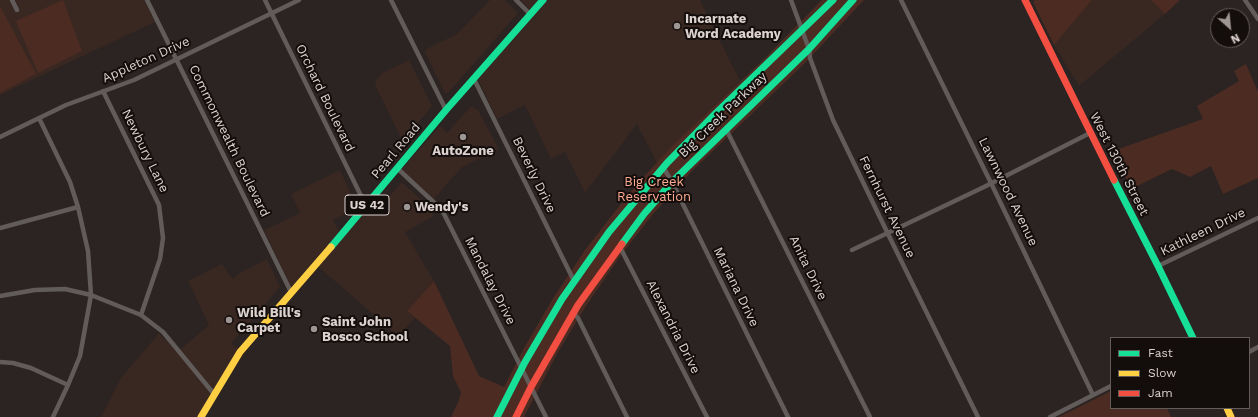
<!DOCTYPE html>
<style>
body{margin:0}
#map{position:relative;width:1258px;height:417px;overflow:hidden;background:#2b2422;font-family:"Work Sans",sans-serif}
canvas{display:block}
.legend{position:absolute;left:1110px;top:337px;width:140px;height:72px;box-sizing:border-box;background:#130d0b;border:1px solid #635c5a;margin:0;padding:5px 7px;list-style:none;font-size:12px;color:#dcd3d0}
.legend li{display:flex;align-items:center;gap:8px;height:20px}
.legend b{width:20px;border:1px solid #635c5a}
.north{position:absolute;left:1210px;top:8px;width:40px;height:40px;box-sizing:border-box;background:#130d0b;border:1px solid #635c5a;border-radius:50%;rotate:153deg;font-size:11px;font-weight:700;line-height:16px;text-align:center;color:#dcd3d0}
.north::after{content:'';display:block;margin:auto;width:14px;height:18px;background:#9e9693;clip-path:polygon(50% 0,100% 100%,50% 72%,0 100%)}
</style>
<div id="map">
<canvas width="1258" height="417"></canvas>
<ul class="legend">
<li><b style="height:5px;background:#16e098"></b>Fast</li>
<li><b style="height:5px;background:#ffcf43"></b>Slow</li>
<li><b style="height:5px;background:#f24e42"></b>Jam</li>
</ul>
<div class="north">N</div>
</div>
<script>
const g = document.querySelector('canvas').getContext('2d');
g.lineJoin = 'round';
function paint(path, color) {
  g.fillStyle = color;
  g.fill(path, 'evenodd');
}
function shape(rows) {
  const path = new Path2D();
  for (const r of rows) {
    path.moveTo(r[0], r[1]);
    for (let i = 2; i < r.length; i += 2) path.lineTo(r[i], r[i + 1]);
  }
  return path;
}
function strokePath(path, color, width, dash) {
  g.strokeStyle = color;
  g.lineWidth = width;
  g.lineCap = dash ? 'butt' : 'round';
  g.setLineDash(dash || []);
  g.stroke(path);
}
function write(font, color, halo, rows, align = 'center') {
  g.font = font + ' "Work Sans",sans-serif';
  g.lineWidth = 4;
  g.setLineDash([]);
  g.textBaseline = 'middle';
  g.strokeStyle = halo;
  g.fillStyle = color;
  for (const [text, x, y, turn = 0] of rows) {
    g.save();
    g.translate(x, y);
    g.rotate((+turn || 0) * Math.PI / 180);
    g.textAlign = isNaN(turn) ? turn : align;
    if (halo) g.strokeText(text, 0, 0);
    g.fillText(text, 0, 0);
    g.restore();
  }
}
paint(shape([
 [0,0,144,0,155,22,0,95],
 [490,0,505,0,518,13,448,93,445,94,425,52,428,48,457,34],
 [520,0,539,0,531,10],
 [547,0,700,0,740,81,695,124,657,163,637,124,585,193,565,152,551,159,525,105,497,119,478,79],
 [1092,0,1151,0,1165,14,1079,86,1054,45],
 [409,60,432,106,403,142,376,87,375,81,382,73],
 [471,106,478,110,499,149,462,167,434,199,401,170,440,126,447,133],
 [340,170,352,196,348,202,351,206,343,215,333,220,342,237,372,203,378,208,402,182,429,207,434,216,405,232,434,281,407,311,415,318,398,336,313,262,291,287,264,230,300,213,291,194],
 [267,259,280,287,231,344,240,349,199,417,101,417,121,378,159,333,177,352,209,325,188,281,222,264,233,279,241,272]
]), '#392721');
paint(shape([
 [63,0,82,51,38,73,16,21],
 [822,0,864,0,805,63,692,171,654,213,621,255,586,306,557,354,524,417,451,417,459,400,461,392,453,376,450,346,407,311,434,281,479,376,504,387,524,348,552,300,585,250,620,205,638,183,675,143,763,60],
 [1035,0,1092,0,1054,45,1033,2],
 [1151,0,1180,0,1165,14],
 [0,6,36,74,0,93],
 [1246,64,1258,92,1258,178,1223,194,1211,166,1190,177,1172,169,1131,189,1113,151,1203,119,1197,106,1239,81,1234,71],
 [1111,391,1111,408,1167,408,1171,417,1059,417]
]), '#4c2c22');
strokePath(shape([
 [12,0,17,10],
 [147,0,291,292],
 [265,0,366,206],
 [391,0,446,110],
 [516,0,530,14],
 [791,0,809,49,810,58,833,120,888,234,978,417],
 [901,0,991,183,1093,395],
 [1245,0,1258,19],
 [474,79,574,281],
 [103,91,159,205,163,238,160,259,141,315],
 [39,118,70,182,78,207,88,251,91,295,80,356,68,385,53,417],
 [726,129,870,417],
 [0,137,66,105,134,80,299,0],
 [663,167,672,182,788,417],
 [397,168,442,210,546,417],
 [0,228,78,207],
 [620,247,707,417],
 [852,250,984,187,1090,133],
 [1158,266,1258,218],
 [0,296,35,290,65,289,91,295,141,315,163,332,214,394],
 [573,313,578,318,627,417],
 [1249,352,1258,347],
 [0,362,13,363,31,368,68,385],
 [1050,417,1111,386]
]), '#615b59', 4.5);
strokePath(shape([
 [1114,180,1158,266,1193,338],
 [622,244,644,214,672,182,809,49,853,0],
 [331,247,446,110,543,0],
 [497,417,525,362,562,299,609,232,667,163,715,114,833,0]
]), '#16e098', 7);
strokePath(shape([
 [1227,408,1231,417],
 [201,417,240,352,331,247]
]), '#ffcf43', 7);
strokePath(shape([
 [1025,0,1114,180],
 [516,417,531,387,578,305,622,244]
]), '#f24e42', 7);
for (const [x, y, r, color] of [
 [677,26,4,"#9e9693"],
 [463,137,4,"#9e9693"],
 [407,207,4,"#9e9693"],
 [229,320,4,"#9e9693"],
 [314,329,4,"#9e9693"]
]) {
  const dot = new Path2D();
  dot.arc(x, y, r, 0, 2 * Math.PI);
  g.fillStyle = color;
  g.fill(dot);
  strokePath(dot, '#130d0b', 1.5);
}
for (const [x, y, w] of [
 [367,205,44]
]) {
  const box = new Path2D();
  box.roundRect(x - w / 2, y - 10, w, 20, 3);
  g.fillStyle = '#130d0b';
  g.fill(box);
  strokePath(box, '#dcd3d0', 1);
}
write('bold 12px', '#dcd3d0', null, [
 ["US 42",367,205]
]);
write('bold 13px', '#dcd3d0', '#130d0b', [
 ["Incarnate",685,19],
 ["Word Academy",685,34],
 ["AutoZone",463,151,"center"],
 ["Wendy's",415,207],
 ["Wild Bill's",237,313],
 ["Carpet",237,328],
 ["Saint John",322,322],
 ["Bosco School",322,337]
], 'left');
write('13px', '#dcd3d0', '#130d0b', [
 ["Appleton Drive",146,60,-24],
 ["Orchard Boulevard",325,98,64],
 ["Big Creek Parkway",723,115,-44],
 ["Commonwealth Boulevard",229,141,64],
 ["Newbury Lane",145,151,64],
 ["Pearl Road",396,151,-50],
 ["West 130th Street",1119,164,63],
 ["Beverly Drive",534,175,64],
 ["Lawnwood Avenue",1008,192,64],
 ["Fernhurst Avenue",887,207,64],
 ["Kathleen Drive",1203,232,-26],
 ["Anita Drive",808,268,64],
 ["Mandalay Drive",490,281,63],
 ["Mariana Drive",736,287,64],
 ["Alexandria Drive",673,327,63]
]);
write('13px', '#fdab92', '#130d0b', [
 ["Big Creek",654,182],
 ["Reservation",654,197]
]);
</script>
